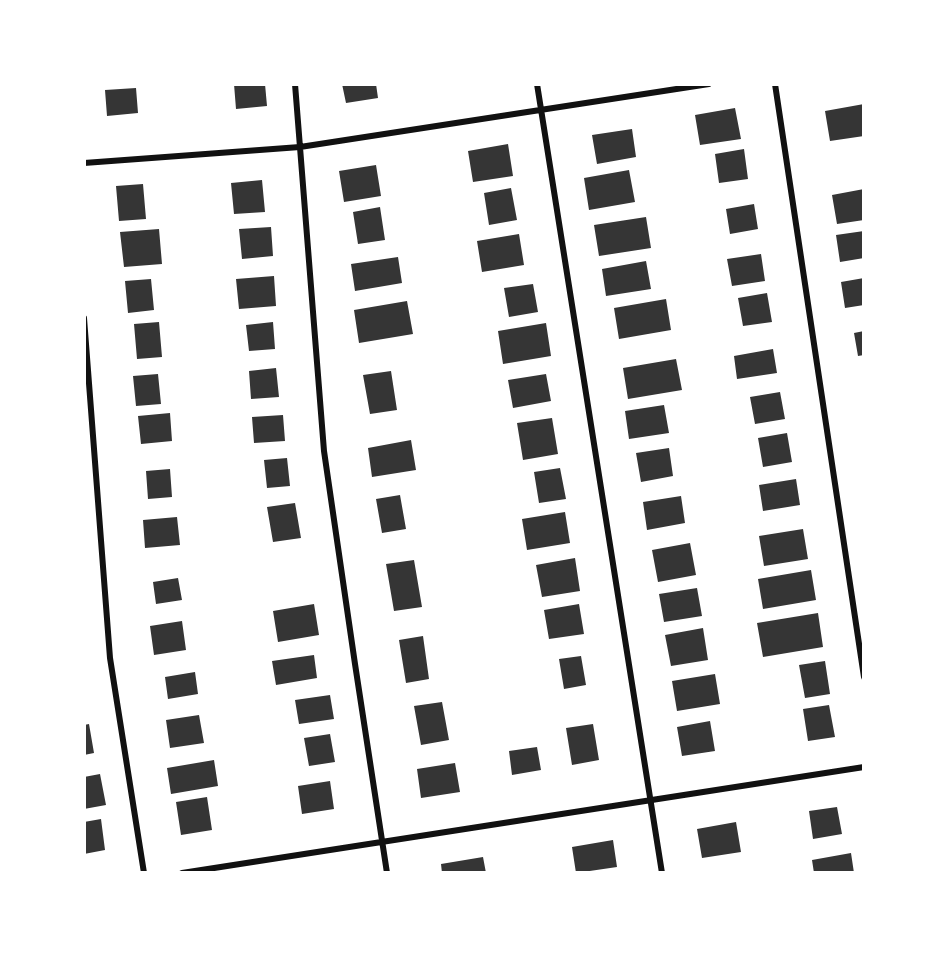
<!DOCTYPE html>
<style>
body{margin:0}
#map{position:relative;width:948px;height:957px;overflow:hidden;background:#fff;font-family:"Sofia Sans Condensed",sans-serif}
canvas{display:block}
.frame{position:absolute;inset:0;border:86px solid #fff;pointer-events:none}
</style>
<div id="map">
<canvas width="948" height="957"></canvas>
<div class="frame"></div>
</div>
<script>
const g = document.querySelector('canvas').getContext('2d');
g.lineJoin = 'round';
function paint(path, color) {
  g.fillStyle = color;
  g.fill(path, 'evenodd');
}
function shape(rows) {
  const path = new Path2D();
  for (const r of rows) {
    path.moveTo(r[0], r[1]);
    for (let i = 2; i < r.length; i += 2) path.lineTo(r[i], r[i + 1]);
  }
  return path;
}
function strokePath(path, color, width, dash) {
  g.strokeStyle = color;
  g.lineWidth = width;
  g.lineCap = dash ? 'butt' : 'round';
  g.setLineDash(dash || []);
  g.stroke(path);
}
paint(shape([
 [234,84,265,84,267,106,236,109],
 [342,84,376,84,378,98,346,103],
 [136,88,138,113,107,116,105,90],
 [864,104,864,136,830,141,825,111],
 [735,108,741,139,700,145,695,115],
 [632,129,636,157,597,164,592,135],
 [508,144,513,176,473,182,468,151],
 [744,149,748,179,719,183,715,154],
 [376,165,381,196,344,202,339,171],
 [629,170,635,202,589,210,584,178],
 [262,180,265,212,234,214,231,183],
 [143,184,146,219,119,221,116,186],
 [511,188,517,220,489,225,484,193],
 [864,189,864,220,837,224,832,195],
 [754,204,758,229,730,234,726,209],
 [380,207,385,240,358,244,353,212],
 [646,217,651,248,599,256,594,225],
 [271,227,273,256,242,259,239,229],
 [159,229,162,264,124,267,120,232],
 [864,231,864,258,840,262,836,235],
 [519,234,524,265,482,272,477,241],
 [761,254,765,281,732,286,727,259],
 [398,257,402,283,355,291,351,264],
 [646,261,651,289,606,296,602,269],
 [274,276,276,306,239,309,236,279],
 [864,278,864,305,845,308,841,282],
 [151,279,154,310,128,313,125,281],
 [533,284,538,312,509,317,504,288],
 [767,293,772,322,743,326,738,298],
 [666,299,671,330,619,339,614,308],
 [407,301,413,334,359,343,354,310],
 [159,322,162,357,137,359,134,324],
 [273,322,275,349,249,351,246,325],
 [546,323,551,356,503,364,498,331],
 [864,331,864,355,858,356,854,333],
 [773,349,777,373,737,379,734,356],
 [676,359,682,390,628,399,623,368],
 [276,368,279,397,251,399,249,371],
 [391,371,397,410,370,414,363,375],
 [158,374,161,404,136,406,133,376],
 [546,374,551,401,513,408,508,380],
 [780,392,785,419,755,424,750,397],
 [664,405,669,433,629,439,625,411],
 [170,413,172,441,141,444,138,416],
 [283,415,285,441,254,443,252,417],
 [552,418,558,454,523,460,517,423],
 [787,433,792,462,763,467,758,438],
 [411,440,416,470,372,477,368,448],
 [669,448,673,476,641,482,636,453],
 [287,458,290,486,267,488,264,460],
 [560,468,566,499,539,503,534,472],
 [170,469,172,497,148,499,146,471],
 [796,479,800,505,763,511,759,485],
 [400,495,406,529,382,533,376,499],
 [681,496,685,523,647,530,643,502],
 [295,503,301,538,273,542,267,507],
 [565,512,570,543,527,550,522,519],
 [177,517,180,545,145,548,143,520],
 [803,529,808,559,764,566,759,536],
 [690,543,696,575,658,582,652,550],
 [575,558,580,591,542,597,536,565],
 [414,560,422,607,394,611,386,564],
 [811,570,816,600,763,609,758,579],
 [178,578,182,600,156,604,153,582],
 [697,588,702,616,664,622,659,594],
 [314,604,319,635,278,642,273,611],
 [579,604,584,634,549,639,544,610],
 [818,613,823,647,763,657,757,623],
 [182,621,186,650,154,655,150,626],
 [703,628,708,660,671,666,665,635],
 [423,636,429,679,406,683,399,640],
 [314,655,317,678,276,685,272,661],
 [581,656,586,685,564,689,559,659],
 [825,661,830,694,805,698,799,665],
 [195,672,198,694,168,699,165,677],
 [715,674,720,704,677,711,672,681],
 [330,695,334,719,299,724,295,700],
 [442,702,449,740,421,745,414,706],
 [829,705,835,737,808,741,803,709],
 [199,715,204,743,170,748,166,720],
 [710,721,715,751,682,756,677,727],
 [89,724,94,753,84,755,84,725],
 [593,724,599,760,572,765,566,728],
 [330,734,335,762,309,766,304,738],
 [537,747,541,770,512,775,509,751],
 [214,760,218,786,171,794,167,768],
 [455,763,460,792,421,798,417,769],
 [100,774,106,805,84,809,84,777],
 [330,781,334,809,302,814,298,786],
 [207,797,212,830,181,835,176,802],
 [837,807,842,834,813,839,809,811],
 [101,819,105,850,84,854,84,822],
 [736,822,741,852,702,858,697,829],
 [613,840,617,867,576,873,572,847],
 [851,853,854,873,814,873,812,860],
 [483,857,486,873,442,873,441,864]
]), '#353535');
strokePath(shape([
 [295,84,324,451,355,664,387,873],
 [537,84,662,873],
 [775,84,864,677],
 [84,163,300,147,709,84],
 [84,318,110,658,144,873],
 [182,873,864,767]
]), '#111', 6);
</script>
